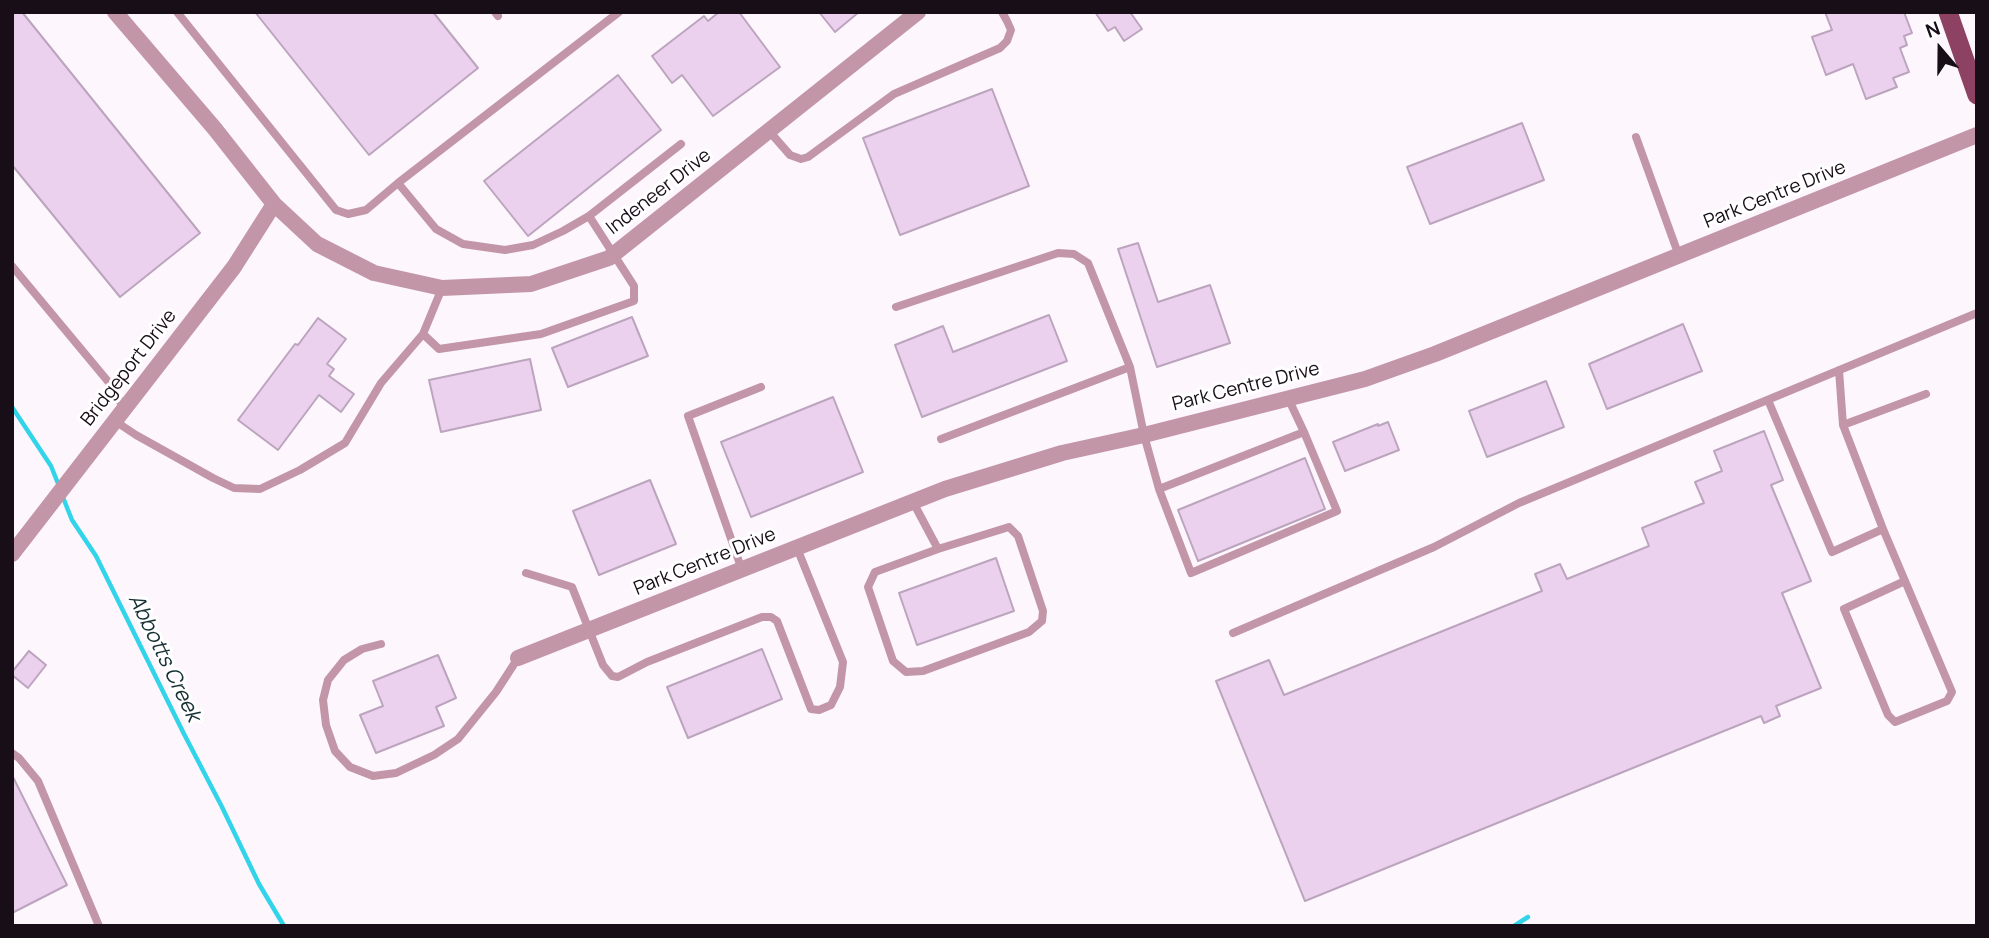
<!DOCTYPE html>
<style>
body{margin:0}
#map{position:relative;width:1989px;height:938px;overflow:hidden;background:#fdf7fd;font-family:Manrope,sans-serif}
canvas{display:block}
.frame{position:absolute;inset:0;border:14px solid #170e17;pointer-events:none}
.north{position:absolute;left:1905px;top:14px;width:70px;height:70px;-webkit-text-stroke:5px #fff;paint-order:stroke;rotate:340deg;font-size:19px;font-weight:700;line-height:28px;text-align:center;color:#170e17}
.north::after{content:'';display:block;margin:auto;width:24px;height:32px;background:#170e17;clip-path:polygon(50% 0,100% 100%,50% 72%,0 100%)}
</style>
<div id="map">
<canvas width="1989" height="938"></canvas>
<div class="frame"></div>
<div class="north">N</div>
</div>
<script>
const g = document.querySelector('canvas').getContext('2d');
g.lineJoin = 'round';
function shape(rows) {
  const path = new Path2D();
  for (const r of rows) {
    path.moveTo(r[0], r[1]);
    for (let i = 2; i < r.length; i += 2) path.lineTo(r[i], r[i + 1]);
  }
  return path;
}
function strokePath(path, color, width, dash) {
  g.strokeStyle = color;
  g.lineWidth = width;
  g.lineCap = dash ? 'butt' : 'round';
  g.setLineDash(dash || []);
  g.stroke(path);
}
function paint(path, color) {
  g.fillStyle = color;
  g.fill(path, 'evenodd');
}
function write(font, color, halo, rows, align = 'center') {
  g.font = font + ' Manrope,sans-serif';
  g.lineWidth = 6;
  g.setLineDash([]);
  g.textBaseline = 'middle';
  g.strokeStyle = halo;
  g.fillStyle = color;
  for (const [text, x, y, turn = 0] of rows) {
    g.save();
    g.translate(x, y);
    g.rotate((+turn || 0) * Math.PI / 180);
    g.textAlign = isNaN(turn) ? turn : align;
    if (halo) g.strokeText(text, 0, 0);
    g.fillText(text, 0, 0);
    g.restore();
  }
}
strokePath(shape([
 [12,407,51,466,59,486],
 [62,495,72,520,96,556,184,734,222,807,259,884,284,926],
 [1514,926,1528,917]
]), '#32d4ea', 4.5);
const building = shape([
 [12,12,22,12,200,233,120,297,12,165,12,12],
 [255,12,433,12,478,68,369,155,255,12],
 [719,12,739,12,780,67,713,116,682,75,672,83,652,56,704,16,708,21,719,12],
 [819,12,859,12,835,32,819,12],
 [1095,12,1130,12,1142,29,1124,41,1115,27,1108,31,1095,12],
 [1825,12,1904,12,1912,33,1904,36,1907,45,1900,48,1909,72,1893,78,1897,87,1866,99,1853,64,1826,75,1812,37,1832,30,1825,12],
 [618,75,661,130,528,236,484,181,618,75],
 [992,89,1029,186,900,235,863,138,992,89],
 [1522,123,1544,180,1430,224,1407,167,1522,123],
 [1138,243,1158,302,1210,285,1230,343,1157,367,1118,249,1138,243],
 [1049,315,1067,361,922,417,895,345,943,326,953,352,1049,315],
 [632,317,648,356,568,387,552,348,632,317],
 [318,318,346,339,327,364,334,369,329,376,354,394,341,412,319,395,278,450,238,420,295,344,298,345,318,318],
 [1683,324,1702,371,1607,409,1589,364,1683,324],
 [530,359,541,410,441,432,429,380,530,359],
 [1546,381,1564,427,1487,457,1469,411,1546,381],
 [833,397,863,472,751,517,721,442,833,397],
 [1388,422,1399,450,1345,471,1333,442,1378,424,1378,426,1388,422],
 [1764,431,1783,480,1771,485,1811,581,1782,593,1821,688,1776,706,1780,716,1764,723,1761,716,1305,901,1216,681,1269,660,1284,695,1542,591,1535,574,1560,564,1567,579,1649,546,1642,528,1704,503,1695,482,1722,471,1714,451,1764,431],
 [1305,458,1325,509,1198,561,1178,510,1305,458],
 [650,480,676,544,599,575,573,511,650,480],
 [996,558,1014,611,917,645,899,593,996,558],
 [762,649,782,699,688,738,667,687,762,649],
 [29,651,46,665,28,688,12,675,12,672,29,651],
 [438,655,456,698,436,707,444,726,376,753,360,715,383,706,373,681,438,655],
 [12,775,67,885,12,913,12,775]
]);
paint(building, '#ebd1ed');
strokePath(building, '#bca4be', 2);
strokePath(shape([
 [177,12,336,210,348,214,366,210,398,183,436,229,463,244,505,250,533,245,563,231,589,216],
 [495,12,498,16],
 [769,131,790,155,801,159,808,157,894,94,1000,48,1007,41,1011,30,1007,21,1002,12],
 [1636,137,1679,256],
 [398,183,619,12],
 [12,266,111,385,124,409],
 [442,288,423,334,439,349,541,334,634,301,634,286,589,216,681,144],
 [896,307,1058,253,1074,254,1088,263,1130,367,1144,435,1159,489,1304,432,1288,398],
 [1768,400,1832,552,1883,529,1843,425,1839,370],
 [115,421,136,435,213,478,234,488,260,489,300,470,345,443,381,383,423,334],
 [1843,425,1926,394],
 [941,439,1130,367],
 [1159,489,1191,573,1337,511,1304,432],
 [913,502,938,549,875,572,868,587,893,661,906,672,923,671,1029,632,1042,621,1043,611,1018,536,1009,527,938,549],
 [1883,529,1952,692,1947,701,1895,722,1888,715,1844,609,1905,581],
 [742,570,688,416,761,387],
 [526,573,572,587,603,665,612,676,618,677,647,662,762,617,771,617,777,621,811,709,819,710,831,705,840,687,843,662,797,548],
 [1233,633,1434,547,1519,503,1977,313],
 [381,644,362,649,344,660,328,680,323,700,326,725,335,751,350,767,373,776,396,773,434,755,458,739,496,692,518,658],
 [12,753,19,758,38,781,99,926]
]), '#c396a7', 8);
strokePath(shape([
 [115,12,215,129,274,204,317,244,374,273,442,288,531,284,609,258,918,12],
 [12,554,234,267,274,204],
 [518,658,945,489,1062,453,1144,435,1365,379,1435,354,1977,135]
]), '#c396a7', 16);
strokePath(shape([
 [1948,12,1977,95]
]), '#8d4264', 19);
write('19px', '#170e17', '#fff', [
 ["Indeneer Drive",659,192,-38],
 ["Park Centre Drive",1775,195,-22],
 ["Bridgeport Drive",129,368,-52],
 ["Park Centre Drive",1246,387,-14],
 ["Park Centre Drive",705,562,-22]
]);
write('italic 21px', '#173034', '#fff', [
 ["Abbotts Creek",164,658,64]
]);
</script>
